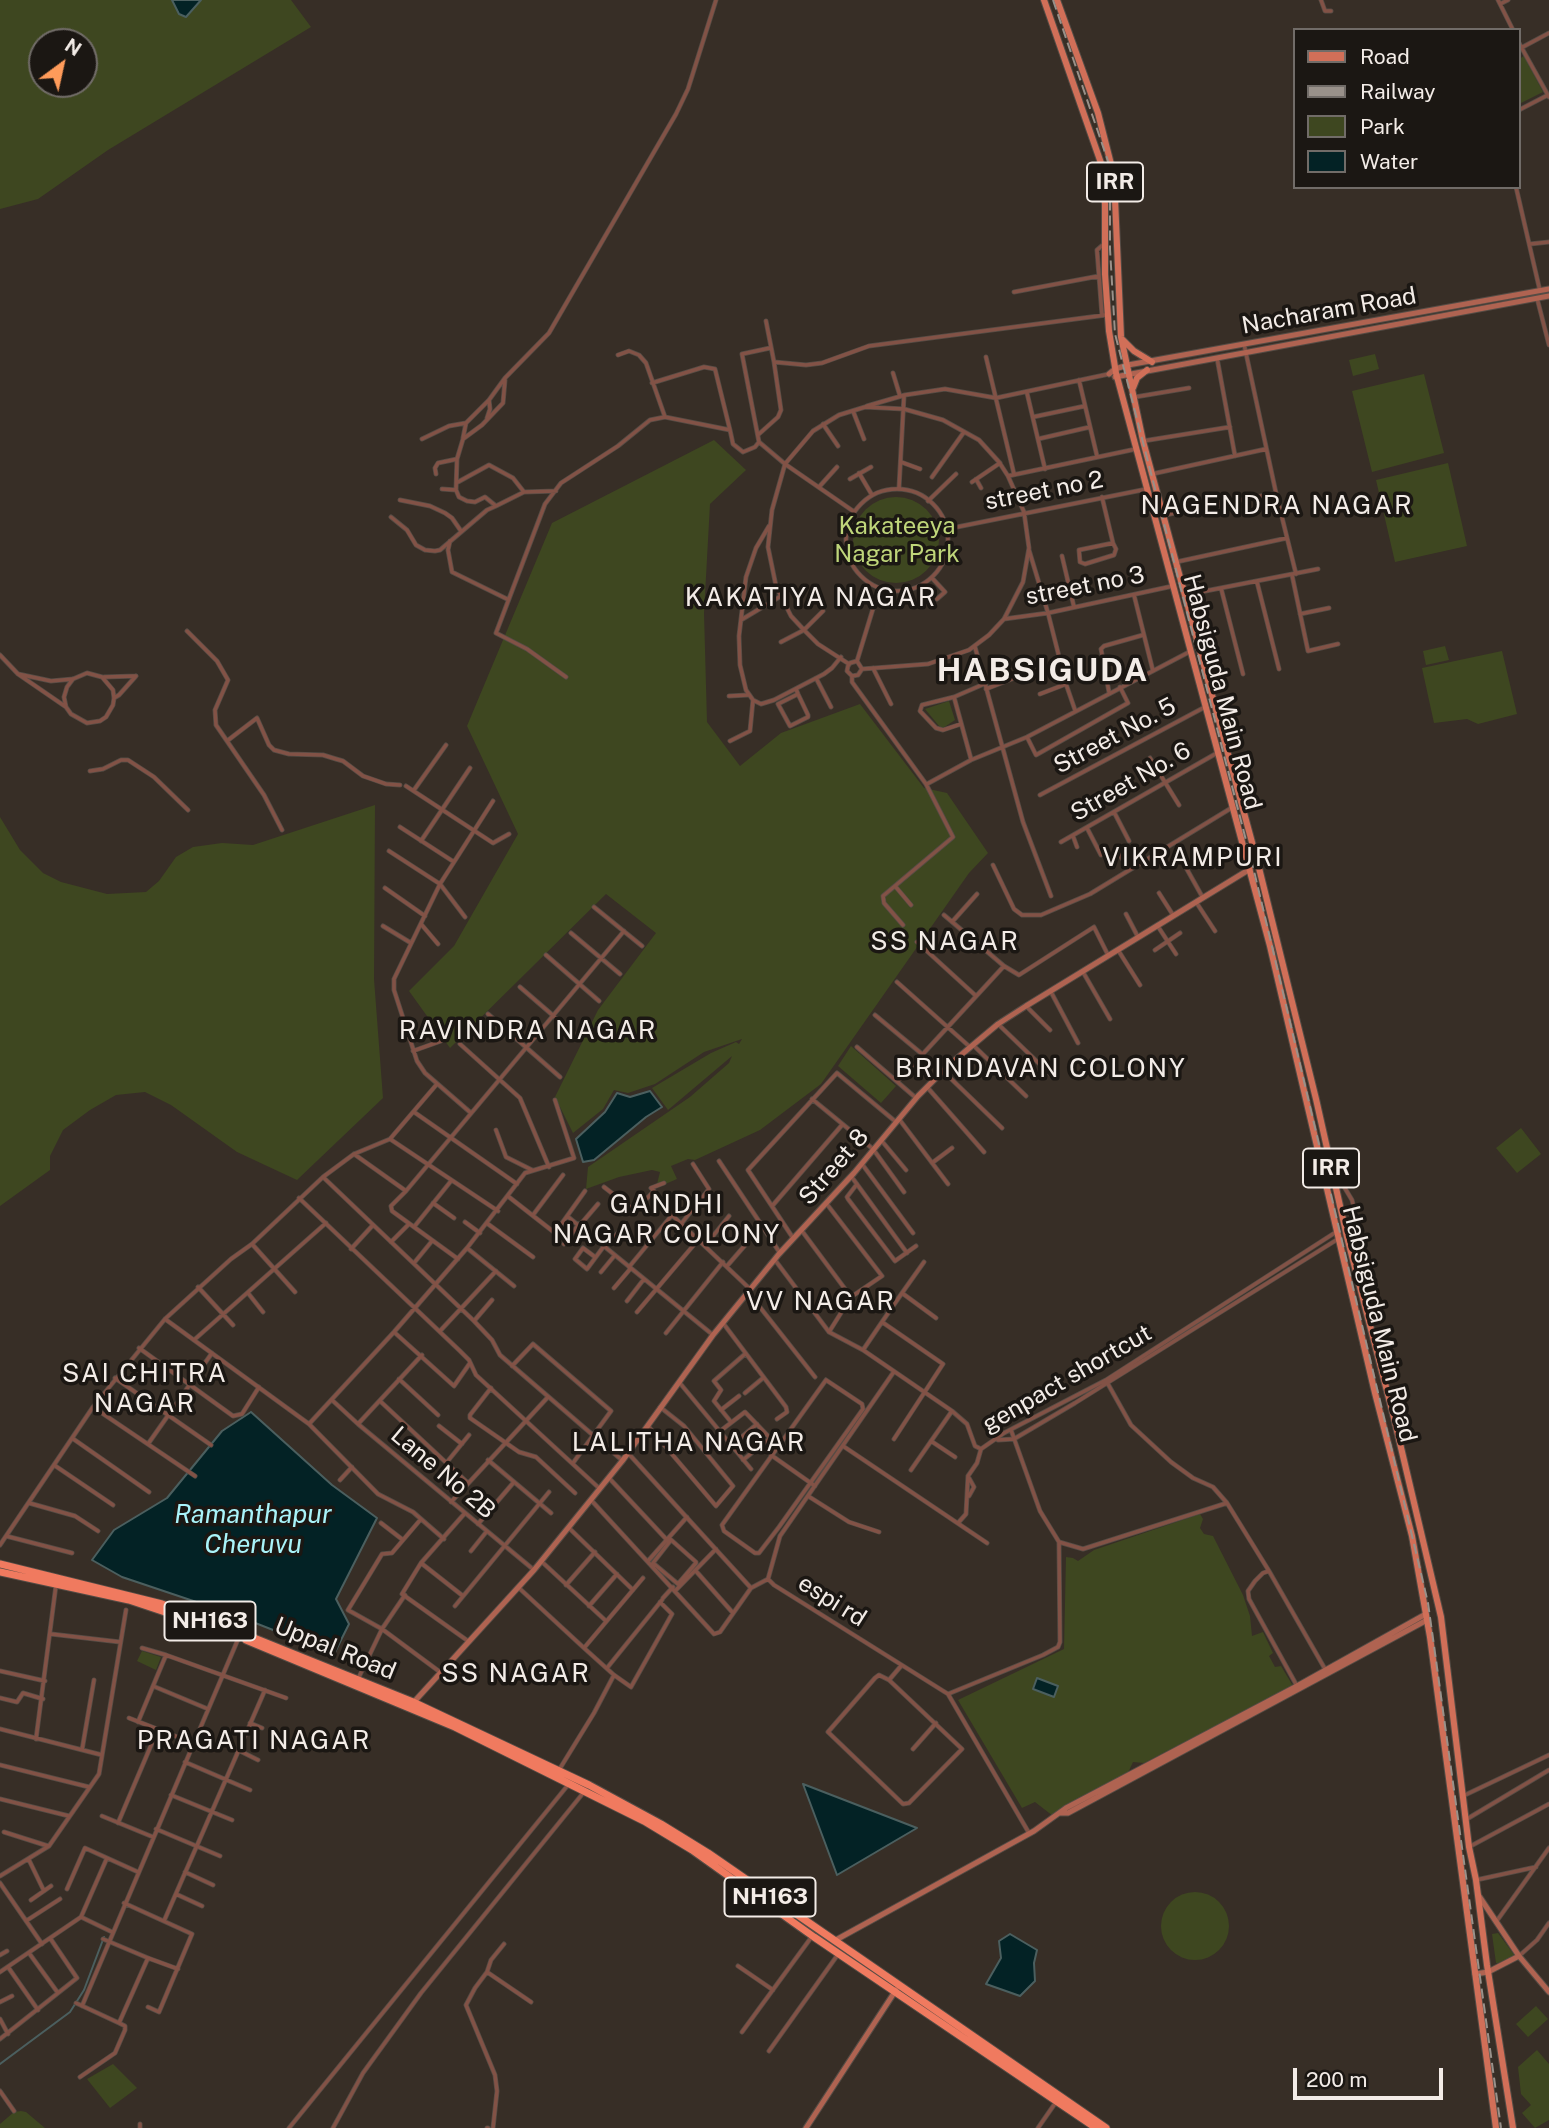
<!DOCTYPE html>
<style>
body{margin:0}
#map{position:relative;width:1549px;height:2128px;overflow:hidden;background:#372e26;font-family:"Public Sans",sans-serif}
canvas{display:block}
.legend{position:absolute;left:1293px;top:28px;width:228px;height:161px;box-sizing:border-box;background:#1b1713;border:2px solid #716c68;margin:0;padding:9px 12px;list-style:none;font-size:21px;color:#f3ece7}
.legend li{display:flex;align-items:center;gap:14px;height:35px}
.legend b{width:35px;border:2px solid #716c68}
.north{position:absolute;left:28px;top:28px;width:70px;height:70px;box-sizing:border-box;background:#1b1713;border:2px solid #716c68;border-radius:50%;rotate:33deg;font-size:19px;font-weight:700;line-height:28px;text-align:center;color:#f3ece7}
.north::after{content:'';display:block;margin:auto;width:24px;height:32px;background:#ff9b5a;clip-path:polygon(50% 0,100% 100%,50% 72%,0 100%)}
.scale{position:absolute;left:1293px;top:2068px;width:150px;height:32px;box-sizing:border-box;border:4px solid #f3ece7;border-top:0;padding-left:9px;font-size:21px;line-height:24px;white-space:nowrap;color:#f3ece7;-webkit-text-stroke:5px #1b1713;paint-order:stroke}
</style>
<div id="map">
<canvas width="1549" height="2128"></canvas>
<ul class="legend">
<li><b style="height:9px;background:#d16f58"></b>Road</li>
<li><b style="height:9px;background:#99918a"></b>Railway</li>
<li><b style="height:19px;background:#3e4720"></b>Park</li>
<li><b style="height:19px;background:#032225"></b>Water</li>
</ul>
<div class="north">N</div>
<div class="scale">200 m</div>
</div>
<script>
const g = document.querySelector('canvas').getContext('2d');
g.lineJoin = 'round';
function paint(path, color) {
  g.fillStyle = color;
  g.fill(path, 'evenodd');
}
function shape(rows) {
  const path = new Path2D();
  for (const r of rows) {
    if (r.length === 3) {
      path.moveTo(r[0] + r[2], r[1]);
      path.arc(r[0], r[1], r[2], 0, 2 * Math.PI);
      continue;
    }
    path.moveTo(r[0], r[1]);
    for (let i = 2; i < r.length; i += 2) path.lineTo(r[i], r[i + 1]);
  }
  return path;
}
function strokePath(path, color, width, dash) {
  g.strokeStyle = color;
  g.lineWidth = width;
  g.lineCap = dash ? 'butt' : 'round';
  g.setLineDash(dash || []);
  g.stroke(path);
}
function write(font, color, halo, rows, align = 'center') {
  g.font = font + ' "Public Sans",sans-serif';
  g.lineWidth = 7;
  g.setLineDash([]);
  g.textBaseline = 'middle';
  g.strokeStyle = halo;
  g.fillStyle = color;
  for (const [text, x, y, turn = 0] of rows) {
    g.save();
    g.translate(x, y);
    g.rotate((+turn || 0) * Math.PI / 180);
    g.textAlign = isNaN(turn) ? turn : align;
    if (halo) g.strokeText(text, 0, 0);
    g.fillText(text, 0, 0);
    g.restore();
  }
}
paint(shape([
 [0,0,291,0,311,27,108,150,38,199,0,209],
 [42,42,84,42,84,84,42,84],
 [1524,56,1543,92,1519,104,1519,59],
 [1375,354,1379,369,1353,376,1349,360],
 [1424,374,1444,453,1372,472,1352,391],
 [714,440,746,470,710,504,704,613,707,722,740,766,781,733,860,704,924,788,947,793,988,853,969,873,821,1084,760,1130,695,1160,688,1159,671,1166,677,1179,656,1188,660,1172,652,1170,619,1177,586,1189,588,1167,690,1097,729,1063,732,1056,668,1110,652,1088,711,1053,736,1042,739,1044,742,1039,704,1052,655,1084,628,1093,614,1090,603,1109,573,1133,555,1097,598,1010,656,933,606,894,450,1048,409,991,454,946,518,834,467,726,552,523],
 [1448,463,1467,546,1395,562,1376,480],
 [896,540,43],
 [1445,646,1449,660,1426,665,1423,651],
 [1502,651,1517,714,1478,724,1467,719,1434,723,1422,668],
 [949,701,955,720,943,728,939,726,925,709],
 [375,805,374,979,383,1098,297,1180,237,1152,171,1105,145,1092,116,1095,90,1110,63,1130,50,1156,50,1170,0,1206,0,817,20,850,43,873,61,882,107,894,146,892,159,881,176,857,193,847,222,843,253,845],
 [851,1046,896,1086,881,1103,838,1066],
 [1521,1128,1541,1154,1517,1173,1496,1148],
 [1200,1514,1203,1519,1200,1528,1204,1534,1213,1536,1243,1595,1250,1616,1252,1636,1263,1632,1273,1653,1269,1656,1275,1667,1281,1666,1293,1686,1144,1763,1133,1762,1127,1775,1053,1816,1035,1802,1022,1808,958,1700,1064,1649,1066,1557,1073,1558,1078,1561,1094,1550],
 [142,1651,161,1657,156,1670,137,1661],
 [1195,1926,34],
 [1498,1933,1515,1956,1498,1963,1496,1963,1492,1934],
 [1536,2006,1548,2019,1528,2037,1516,2024],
 [1537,2050,1549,2064,1549,2120,1535,2128,1522,2113,1531,2105,1521,2094,1518,2067],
 [113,2064,137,2088,110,2108,87,2079],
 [21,2111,26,2112,45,2128,0,2128,0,2124,14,2112]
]), '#3e4720');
const water = shape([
 [172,0,201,0,186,17,179,14,172,0],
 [650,1091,662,1107,646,1117,594,1160,583,1162,576,1139,605,1112,617,1093,630,1097,650,1091],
 [251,1412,332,1485,377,1518,336,1599,349,1624,334,1654,235,1615,122,1577,92,1560,114,1530,167,1498,222,1431,251,1412],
 [1037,1678,1058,1686,1054,1697,1033,1689,1037,1678],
 [803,1784,917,1828,837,1875,803,1784],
 [1010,1934,1037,1950,1034,1963,1035,1981,1020,1996,986,1984,1001,1958,999,1941,1010,1934]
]);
paint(water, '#032225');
strokePath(water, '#4b5f5f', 2);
strokePath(shape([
 [0,2064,70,2012,84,1990,104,1937]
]), '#4b5f5f', 2);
const street = shape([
 [1321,0,1325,11,1331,11],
 [1498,0,1513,30],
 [1500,4,1508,0],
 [1519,43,1549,97],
 [1519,49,1549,33],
 [1519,110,1548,95],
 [1516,187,1540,291],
 [1530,244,1549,242],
 [1014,292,1099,276],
 [1537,298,1549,345],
 [1102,315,1097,250,1104,244],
 [766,321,774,362,806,365,822,363,869,346,1106,315],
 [1244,344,1276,493,1296,574],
 [618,355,629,351,639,355,646,363,665,417],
 [986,357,1014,474],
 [1217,358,1235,456],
 [893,373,900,396],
 [1079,380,1097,456],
 [652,383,704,367,715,369,730,430],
 [1027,393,1045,469],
 [1135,397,1189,388],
 [867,406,905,395,945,389,996,398,1109,374],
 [853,411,864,439],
 [1033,417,1085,406],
 [487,418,490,409,489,400],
 [823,424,838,446],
 [759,434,778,417,781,410,774,362],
 [463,438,466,423],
 [422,439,449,426,466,423,489,400,505,378,549,333,676,114,688,89,716,0],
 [1038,439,1090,427],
 [1143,441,1230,427],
 [759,442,742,354,770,348],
 [901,462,920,469],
 [859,473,872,495],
 [436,474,435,468,438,463,457,459],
 [1152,474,1266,449],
 [1008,476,1136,449],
 [932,477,964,432],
 [850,479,871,467],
 [976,479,981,488],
 [458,482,489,465,513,478,524,492,556,491],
 [972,482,1000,463],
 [819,487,837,467],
 [899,488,904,396],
 [442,489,456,490],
 [897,540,51],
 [1102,497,1113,543,1079,550,1080,562,1085,564,1114,555,1116,549,1113,543],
 [400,500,430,506,445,513,452,518,461,531],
 [928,501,956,474],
 [496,506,524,492],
 [1165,515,1276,493],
 [391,517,407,530,416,545,425,550,435,551,440,550,487,510,496,506,485,497,475,502,467,501,459,497,456,490,457,459,463,439,482,425,503,403,505,380],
 [769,526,756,548,746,577,739,636,740,665,746,690,753,700,761,704,774,700,824,674,832,668,841,657],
 [947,529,1147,489],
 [450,541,448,550,452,572,507,599],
 [1029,550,1048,613,1066,684,1075,710],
 [1062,556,1074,607],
 [1176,562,1287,538],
 [1292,575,1308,651,1338,644],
 [932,578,945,592,937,599],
 [1257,582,1279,669],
 [1221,588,1243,674],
 [1134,595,1153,671],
 [1185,595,1318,569],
 [1300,614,1329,608],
 [1004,619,1048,613,1173,586],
 [741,620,781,596],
 [187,631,217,661,228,680,215,710,216,725,264,795,282,830],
 [781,642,804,630,823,611],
 [975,647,1023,822,1051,896],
 [0,655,18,674,66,707],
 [857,661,850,663,848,666,847,671,852,676,858,675,862,669,857,661,879,589],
 [849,664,818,644,804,630,791,616,776,586,768,547,772,510,785,464,813,431,839,415,865,407,904,409,943,420,979,440,999,462,1008,476,1024,512,1029,548,1023,582,1004,619,989,635,969,650,928,664,862,669],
 [873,668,891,704],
 [18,674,51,681,73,679,87,673,102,677,113,690,114,698,113,705,106,717,100,721,87,723,71,714,66,707,64,697,67,687,73,679],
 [852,676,852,682,926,784,953,837,883,896,884,903,903,925],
 [104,677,136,676],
 [566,677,527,649,496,633,545,504,561,483,618,446,650,420,665,417,730,430,733,444,743,452,755,447,759,442,785,464,853,511],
 [816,678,831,707],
 [796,689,798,694,808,715,808,717,790,726,778,704,798,694],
 [986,689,1022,675],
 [1109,692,1101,649,1104,646,1143,635],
 [1040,694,1066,684],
 [729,696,748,695],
 [954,697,971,759],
 [114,698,119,695,136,676],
 [961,724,943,730,936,728,920,711,922,705,954,697,984,684],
 [1027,737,1036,755,1128,703,1120,687],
 [227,741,257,718,269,745,274,750,289,754,323,755,336,759,343,761,363,776,386,784,400,785],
 [730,741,750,731,753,700],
 [1150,758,1179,805],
 [90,771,103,769,121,760,128,760,154,777,188,810],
 [927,784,971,760,1027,737,1191,651],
 [406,786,493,843,509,834],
 [414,790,446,745],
 [1040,795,1205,707],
 [1114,812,1129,841],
 [400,827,454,862],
 [1087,828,1101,855],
 [1073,836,1077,847],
 [421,841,470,768],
 [1061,842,1217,753],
 [389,851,440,884,465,917],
 [1118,852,1129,870],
 [1184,864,1203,898],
 [993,865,1014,909,1022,915,1041,915,1090,894,1233,807],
 [895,886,911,905],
 [385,888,425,916],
 [1159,893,1173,915],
 [1196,902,1215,931],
 [594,907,642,946],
 [1126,914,1138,937],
 [944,915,1004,966,1019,975,1094,927,1108,955],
 [952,922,977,894],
 [421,924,438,944],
 [1157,925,1176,954],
 [383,926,411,943],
 [571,933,620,974],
 [917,942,975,995],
 [1118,950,1140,985],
 [1155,950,1180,933],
 [546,955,599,1001],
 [1083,972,1110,1019],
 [897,982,970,1047],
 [520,987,578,1037],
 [1051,992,1078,1043],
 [1026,1006,1050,1030],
 [488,1014,560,1077],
 [875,1015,922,1054],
 [998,1024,1051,1075],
 [460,1044,520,1098,549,1167],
 [973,1045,1026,1096],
 [857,1047,916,1098],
 [413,1051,441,1041],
 [943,1071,1002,1128],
 [898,1081,1004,966],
 [927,1087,984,1152],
 [812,1099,873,1149,904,1192],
 [414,1112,517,1184],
 [471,1113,425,1073,417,1061,394,990,394,979,440,884,493,801],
 [899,1119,948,1184],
 [496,1130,506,1157,532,1170],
 [390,1139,498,1211],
 [881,1140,906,1170],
 [354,1154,406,1191,624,931],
 [719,1161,780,1253],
 [932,1163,952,1148],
 [862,1164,913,1233],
 [1334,1170,1352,1200,1366,1257,1357,1272],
 [851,1176,907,1253],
 [323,1177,474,1321,492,1340,500,1355,623,1461],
 [857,1184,847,1197,848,1199,895,1261,916,1246],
 [604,1187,635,1211,654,1191,651,1188,664,1183],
 [406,1191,391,1206,392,1211,458,1259],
 [654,1191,672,1215,750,1289],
 [509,1197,555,1233,585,1191],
 [299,1198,460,1351,469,1360,476,1375,600,1489],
 [433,1203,454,1218],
 [773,1205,842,1125],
 [533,1215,563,1175],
 [567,1216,713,1335],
 [465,1222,480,1233],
 [488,1224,533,1257],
 [681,1224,709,1189,693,1164],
 [580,1225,598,1204],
 [414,1227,451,1181],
 [802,1231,851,1297,882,1276,826,1203],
 [793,1238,748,1170,837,1073,896,1122],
 [391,1242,409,1224],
 [252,1244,295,1292],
 [564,1244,579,1224],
 [705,1246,729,1216],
 [606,1247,626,1223],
 [467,1248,514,1286],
 [351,1249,373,1225],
 [595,1257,583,1248,575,1259,587,1269,604,1246],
 [775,1260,829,1332,863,1350,952,1411,967,1424,975,1446,981,1449],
 [924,1262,902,1293,936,1318],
 [414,1263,432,1241],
 [727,1266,747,1243],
 [629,1267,672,1215],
 [601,1272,615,1255],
 [198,1287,233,1325],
 [614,1288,631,1268],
 [748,1292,815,1377],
 [248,1293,263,1312],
 [627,1301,644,1279],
 [637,1312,698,1240],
 [165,1319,309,1424,378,1494,413,1512,444,1539],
 [474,1321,492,1300],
 [723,1323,786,1407,787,1412,777,1419],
 [440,1331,496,1271],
 [394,1332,454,1386,470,1363],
 [829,1332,851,1297],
 [666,1333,723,1262],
 [194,1340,326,1223],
 [139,1348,233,1416,242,1414,259,1387],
 [863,1350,882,1322],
 [512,1366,533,1344,611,1411,573,1463],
 [893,1373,780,1536,768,1579,774,1585,948,1694,1029,1833],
 [115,1378,211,1445],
 [399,1379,438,1415],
 [826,1380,862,1404,863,1409,779,1527,759,1553,755,1553,724,1531,722,1525,826,1380],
 [679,1382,751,1469],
 [1108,1384,1131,1425,1171,1462,1193,1478,1213,1487,1227,1503,1269,1571,1325,1669],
 [491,1388,470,1415,470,1418,519,1452,536,1457,575,1493],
 [745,1393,763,1378],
 [332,1400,358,1424,534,1570],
 [380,1401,468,1483],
 [93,1407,195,1476],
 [721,1410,739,1396],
 [731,1422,714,1401,721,1390,714,1381,745,1354],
 [309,1424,394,1332,467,1248,525,1173,574,1158,555,1100],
 [358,1424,422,1355],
 [439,1426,462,1444],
 [648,1426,716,1506,733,1486,684,1426,660,1407],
 [719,1432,745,1412,769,1437,769,1439,743,1460],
 [72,1438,149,1492],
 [894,1439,943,1364,882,1322,902,1293],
 [998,1440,1014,1439,1075,1403,1338,1239],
 [931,1441,955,1457],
 [148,1444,212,1353],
 [731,1446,757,1424],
 [843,1446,987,1543],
 [981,1449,1004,1433,1106,1380,1336,1232],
 [628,1453,751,1588],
 [771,1455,815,1486],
 [488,1460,551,1513],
 [447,1462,469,1435],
 [54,1465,113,1505],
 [911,1470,952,1411],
 [609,1478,667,1540],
 [969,1478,974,1487,969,1496],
 [340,1480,352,1467],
 [808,1496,849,1522,879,1532],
 [591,1500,714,1634,720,1632,751,1588,768,1579],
 [451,1502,548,1397],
 [29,1503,75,1516,98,1531],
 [465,1513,421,1563,402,1594,468,1641],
 [421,1519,392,1553,382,1554,348,1610,382,1629,440,1672],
 [381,1523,403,1540],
 [958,1523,966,1514,968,1476,977,1463,981,1449],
 [478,1524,514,1482],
 [569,1528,633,1590],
 [6,1536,72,1553],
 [669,1538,696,1562,696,1563,678,1584,653,1563,671,1540],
 [1059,1542,1083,1549,1227,1503],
 [0,1545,93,1407,165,1319,231,1259,252,1244,323,1177,354,1154,390,1139,437,1084],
 [471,1551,487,1531],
 [541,1561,606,1621],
 [648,1561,687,1517],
 [421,1563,463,1596],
 [695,1570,733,1613],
 [1269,1571,1263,1573,1255,1581,1248,1591,1249,1599,1297,1686],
 [566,1585,595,1552],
 [519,1588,584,1648,643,1578],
 [676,1590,716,1549],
 [663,1598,673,1587],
 [455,1606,549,1492],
 [589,1606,617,1574],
 [51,1634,120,1642],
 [142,1648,166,1655,286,1698],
 [584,1648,614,1675,631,1687,672,1614,660,1602],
 [368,1661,391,1671],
 [607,1668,662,1600],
 [0,1671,45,1681],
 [358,1679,382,1629,405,1595],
 [889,1680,962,1749,909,1803,903,1804,828,1732,875,1678,879,1675,889,1680,901,1666],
 [153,1686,208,1709],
 [948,1694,1043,1655,1058,1647,1060,1642,1059,1542,1040,1511,1011,1430],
 [0,1698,17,1702,23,1693,43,1699],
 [129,1718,193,1743],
 [138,1722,166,1655],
 [250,1723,262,1728],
 [0,1729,102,1755],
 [36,1739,56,1585],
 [913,1749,936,1723],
 [82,1750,94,1680],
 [238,1750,258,1760],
 [185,1762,250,1790],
 [0,1765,89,1787],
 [559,1770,594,1713,614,1675],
 [171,1795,232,1820],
 [1463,1796,1549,1755],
 [0,1799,69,1816],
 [102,1816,153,1837],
 [1467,1819,1549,1770],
 [118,1823,158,1729],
 [156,1829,220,1856],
 [4,1832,48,1846],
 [1469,1847,1549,1804],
 [29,1860,44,1891],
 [185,1872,213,1885],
 [0,1876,49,1846,99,1774,126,1610],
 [1476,1880,1536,1867],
 [0,1883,42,1944],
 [67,1889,85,1848,138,1872],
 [176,1894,202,1906],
 [31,1900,51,1886],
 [124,1903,192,1934,159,2012,148,2007],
 [81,1917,112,1932],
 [26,1921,60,1899],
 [164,1921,265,1690],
 [1496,1922,1549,1848],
 [29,1953,58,1993],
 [0,1955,7,1951],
 [1519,1956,1537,1940,1549,1923],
 [148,1958,178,1969],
 [738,1966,773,1990],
 [8,1967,38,2010],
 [0,1972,81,1917,107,1858],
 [487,1972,531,2002],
 [0,2002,12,1996],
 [76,2003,119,2023,148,1958,103,1939],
 [82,2006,239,1637],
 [0,2019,8,2034],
 [742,2032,813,1935],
 [0,2039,77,1978,50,1938],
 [769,2051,839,1953],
 [80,2077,115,2053,125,2030,125,2026,119,2023],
 [0,2091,14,2111],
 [140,2124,140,2128],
 [289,2128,568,1785],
 [333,2128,363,2073,421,1993,584,1792],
 [487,2128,488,2128],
 [493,2128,497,2091,495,2075,466,2005,475,1988,487,1972,491,1960,504,1944],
 [1038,2128,1056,2102]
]);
const secondary = shape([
 [1109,374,1115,369,1128,365,1549,289],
 [1115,377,1549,296],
 [413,1703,534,1570,623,1460,713,1335,779,1254,854,1173,918,1096,949,1065,998,1024,1026,1006,1250,869],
 [1060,1813,1068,1813,1427,1620],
 [1479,1896,1519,1956,1549,1992],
 [834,1941,1034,1831,1066,1808,1297,1686,1426,1614],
 [1475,1974,1488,1972,1519,1956],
 [806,2128,896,1990]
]);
const primary = shape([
 [1044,0,1101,163,1105,204,1105,274,1109,331,1116,373,1270,946,1375,1393,1412,1536,1430,1637,1496,2128],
 [1057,0,1098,113,1114,176,1121,337,1143,441,1259,868,1316,1099,1347,1237,1394,1418,1441,1617,1469,1847,1476,1880,1487,1965,1513,2128],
 [1122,339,1134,351,1152,362],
 [1133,388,1137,378,1147,370]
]);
const highway = shape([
 [0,1564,162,1604,244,1634,413,1702,589,1785,661,1824,708,1853,1106,2128],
 [0,1572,129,1600,222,1631],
 [246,1640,455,1727,644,1821,692,1850,814,1937,1096,2128]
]);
strokePath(street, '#554c45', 5);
strokePath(secondary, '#554c45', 7);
strokePath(primary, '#554c45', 8);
strokePath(highway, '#554c45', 9);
strokePath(street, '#825246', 3.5);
strokePath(secondary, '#af6351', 5);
strokePath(primary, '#d16f58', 6);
strokePath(highway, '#f07a5f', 7);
strokePath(shape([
 [1053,0,1110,167,1110,249,1115,334,1255,875,1428,1603,1501,2128]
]), '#99918a', 2, [10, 5]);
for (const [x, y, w] of [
 [1115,182,56],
 [1331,1168,56],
 [210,1621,91],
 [770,1897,91]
]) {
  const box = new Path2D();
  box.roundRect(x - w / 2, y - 19.5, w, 39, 5);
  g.fillStyle = '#1b1713';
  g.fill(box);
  strokePath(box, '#f3ece7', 2);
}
write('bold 23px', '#f3ece7', null, [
 ["IRR",1115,182],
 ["IRR",1331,1168],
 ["NH163",210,1621],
 ["NH163",770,1897]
]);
write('24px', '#f3ece7', '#1b1713', [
 ["Nacharam Road",1329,311,-10],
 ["street no 2",1044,491,-11],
 ["street no 3",1085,586,-11],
 ["Habsiguda Main Road",1222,692,75],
 ["Street No. 5",1115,736,-28],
 ["Street No. 6",1131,782,-30],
 ["Street 8",834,1167,-49],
 ["Habsiguda Main Road",1379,1324,76],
 ["genpact shortcut",1067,1379,-30],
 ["Lane No 2B",443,1473,40],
 ["espi rd",832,1601,32],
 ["Uppal Road",335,1649,22]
]);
write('24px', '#bfd67a', '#1b1713', [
 ["Kakateeya",897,527],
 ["Nagar Park",897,555]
]);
g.letterSpacing = '2px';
write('26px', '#f3ece7', '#1b1713', [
 ["NAGENDRA NAGAR",1277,506],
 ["KAKATIYA NAGAR",811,598],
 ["VIKRAMPURI",1193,858],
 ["SS NAGAR",945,942],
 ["RAVINDRA NAGAR",528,1031],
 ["BRINDAVAN COLONY",1041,1069],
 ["GANDHI",667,1205],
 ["NAGAR COLONY",667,1235],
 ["VV NAGAR",821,1302],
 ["SAI CHITRA",145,1374],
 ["NAGAR",145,1404],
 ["LALITHA NAGAR",689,1443],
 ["SS NAGAR",516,1674],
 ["PRAGATI NAGAR",254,1741]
]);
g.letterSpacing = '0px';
write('italic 26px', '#a9f3f9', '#1b1713', [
 ["Ramanthapur",253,1515],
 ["Cheruvu",253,1545]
]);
g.letterSpacing = '2px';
write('bold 32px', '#f3ece7', '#1b1713', [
 ["HABSIGUDA",1043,671]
]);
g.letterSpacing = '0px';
</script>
